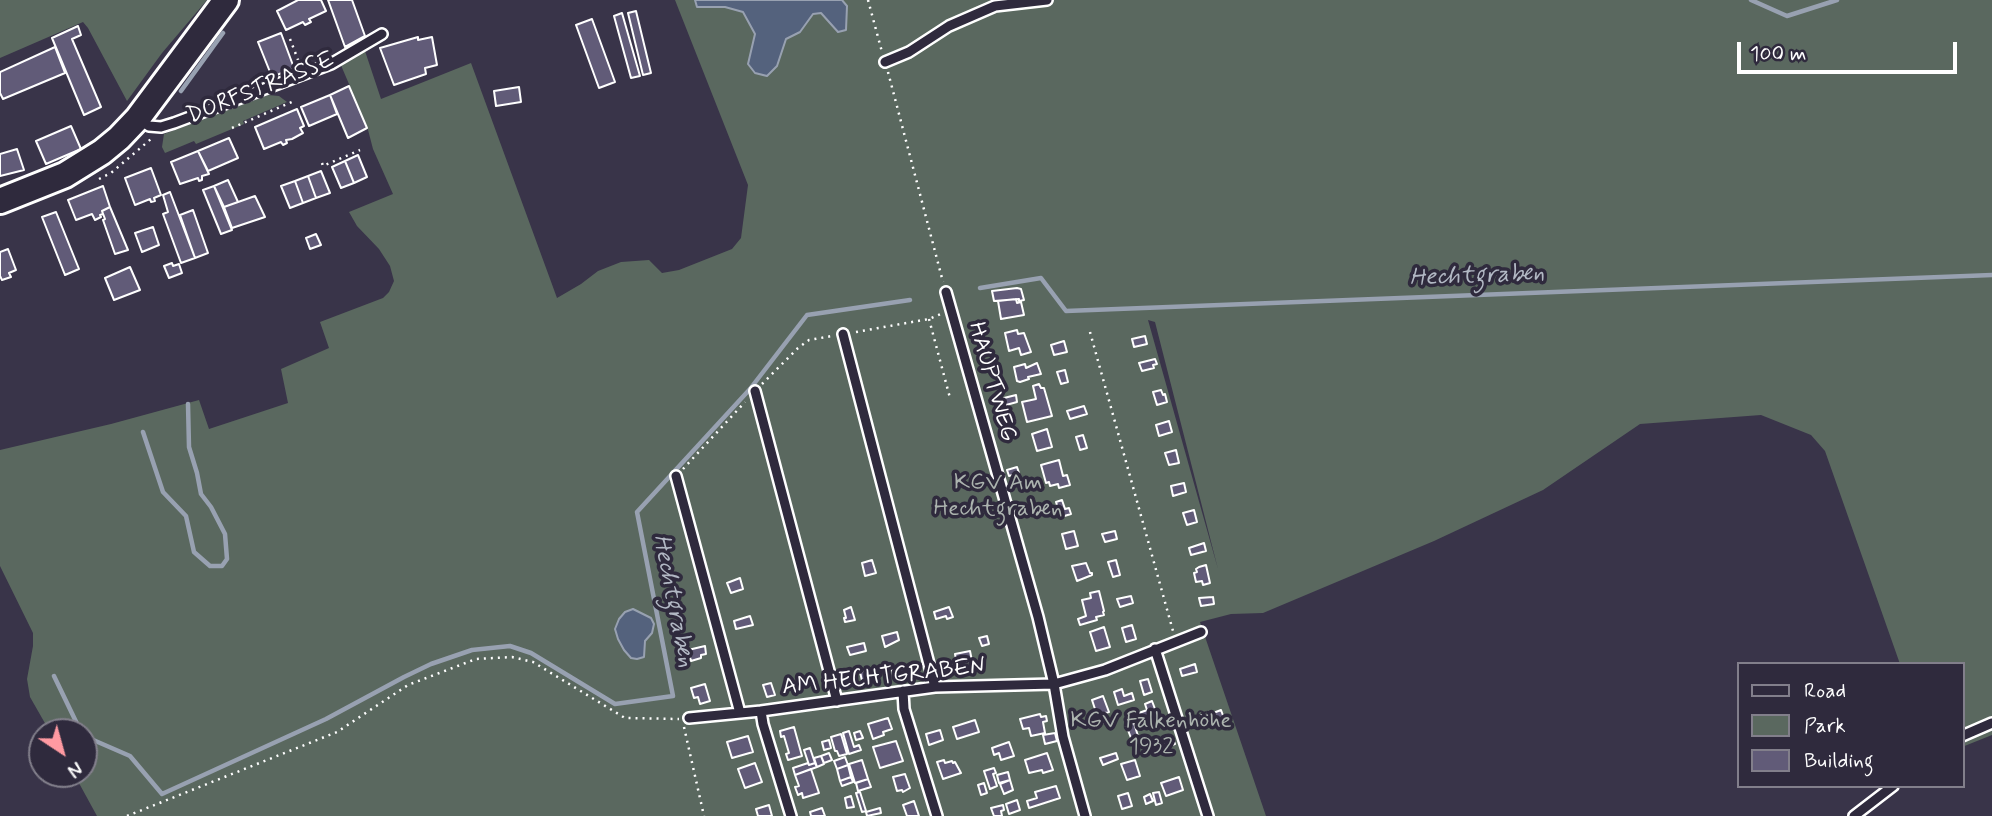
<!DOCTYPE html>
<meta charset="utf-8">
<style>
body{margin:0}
#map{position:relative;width:1992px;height:816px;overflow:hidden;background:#393449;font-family:Mynerve,sans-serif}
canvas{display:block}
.legend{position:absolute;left:1737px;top:662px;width:228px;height:126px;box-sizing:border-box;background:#2f2a3d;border:2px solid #827f8b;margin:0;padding:9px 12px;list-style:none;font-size:21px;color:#fff}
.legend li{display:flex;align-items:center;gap:14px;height:35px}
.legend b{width:35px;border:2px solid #827f8b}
.north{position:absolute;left:28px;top:718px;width:70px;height:70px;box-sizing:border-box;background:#2f2a3d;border:2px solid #827f8b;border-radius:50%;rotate:144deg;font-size:19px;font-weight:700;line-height:28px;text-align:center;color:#fff}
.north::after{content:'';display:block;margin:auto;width:24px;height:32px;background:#ff9aa2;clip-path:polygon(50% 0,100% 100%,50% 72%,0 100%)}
.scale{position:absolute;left:1737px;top:42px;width:220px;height:32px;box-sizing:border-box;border:4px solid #fff;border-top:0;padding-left:9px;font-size:21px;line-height:24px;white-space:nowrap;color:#fff;-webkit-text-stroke:5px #2f2a3d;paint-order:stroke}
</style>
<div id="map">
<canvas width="1992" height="816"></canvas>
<ul class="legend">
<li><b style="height:9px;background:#2f2a3d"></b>Road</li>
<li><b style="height:19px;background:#5a685f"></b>Park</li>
<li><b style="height:19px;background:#615b78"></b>Building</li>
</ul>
<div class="north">N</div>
<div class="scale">100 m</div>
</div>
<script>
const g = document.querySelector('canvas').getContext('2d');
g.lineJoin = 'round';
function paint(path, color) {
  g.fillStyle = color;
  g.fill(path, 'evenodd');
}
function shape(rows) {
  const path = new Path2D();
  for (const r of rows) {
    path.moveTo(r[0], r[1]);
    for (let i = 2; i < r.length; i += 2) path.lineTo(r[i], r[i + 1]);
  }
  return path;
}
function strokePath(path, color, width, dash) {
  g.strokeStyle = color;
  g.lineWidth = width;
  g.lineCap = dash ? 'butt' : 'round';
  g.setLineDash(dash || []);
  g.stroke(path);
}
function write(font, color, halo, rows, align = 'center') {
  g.font = font + ' Mynerve,sans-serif';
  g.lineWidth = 7;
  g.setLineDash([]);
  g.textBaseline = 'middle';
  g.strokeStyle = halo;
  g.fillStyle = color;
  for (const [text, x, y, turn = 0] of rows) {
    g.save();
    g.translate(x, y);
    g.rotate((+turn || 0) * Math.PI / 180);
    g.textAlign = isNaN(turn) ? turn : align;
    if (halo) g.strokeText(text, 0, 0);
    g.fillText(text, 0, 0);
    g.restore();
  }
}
paint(shape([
 [0,0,207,0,162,53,127,101,88,28,83,22,0,58],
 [675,0,695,0,697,7,725,7,743,12,755,34,748,64,777,66,786,39,800,32,813,14,821,13,837,32,847,6,842,0,1992,0,1992,735,1962,747,1962,664,1900,664,1825,451,1811,435,1761,415,1640,424,1543,490,1434,541,1263,613,1231,614,1200,622,1266,816,97,816,74,774,84,774,84,732,50,732,30,697,27,679,33,646,33,633,0,566,0,450,111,424,199,400,209,429,288,403,281,369,329,348,320,322,383,298,389,292,394,281,390,266,379,249,357,226,349,212,393,194,373,149,367,126,340,63,364,48,381,99,471,63,557,298,581,284,598,271,621,262,649,260,662,273,679,270,732,249,741,238,748,185],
 [1148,320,1155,322,1218,569],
 [268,95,279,96,287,102,243,121,244,124,196,144,194,141,165,153,162,147,164,134]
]), '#5a685f');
const water = shape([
 [695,0,842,0,847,6,846,30,838,32,821,13,813,14,800,32,786,39,777,66,767,76,755,73,748,64,755,34,743,12,725,7,697,7,695,0],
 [633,609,651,618,654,624,652,633,645,641,644,657,637,659,631,658,624,650,618,639,615,629,619,619,625,612,633,609]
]);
paint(water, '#54627d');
strokePath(water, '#98a1b1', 2);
strokePath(shape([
 [1751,0,1787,16,1837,0],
 [181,91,223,33],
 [980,288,1041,278,1066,311,1992,275],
 [143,432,163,492,186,516,194,552,210,566,222,566,227,559,225,534,211,507,201,494,197,473,189,447,188,404],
 [54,676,81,732],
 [84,736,130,756,162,794,326,719,404,677,431,664,472,650,510,646,531,653,615,704,673,696,637,512,750,389,807,315,910,300]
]), '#98a1b1', 4.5);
const building = shape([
 [298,0,321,0,326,11,309,19,311,22,305,25,303,22,286,30,277,11,298,0],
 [328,0,352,0,365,36,345,47,328,0],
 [636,11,651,73,643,75,628,13,636,11],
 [622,13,640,76,631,78,614,16,622,13],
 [592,19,615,82,599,88,576,25,592,19],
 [78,26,81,35,72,39,101,107,84,115,52,38,78,26],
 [281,33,294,68,272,77,258,42,281,33],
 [418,37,418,40,432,37,437,65,425,68,426,74,394,85,380,48,418,37],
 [55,47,65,73,3,99,0,93,0,72,55,47],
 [349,86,367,128,348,138,330,95,349,86],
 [519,87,521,102,496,106,494,91,519,87],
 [330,95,337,114,309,126,301,107,330,95],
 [297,109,304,126,300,128,303,133,292,139,286,140,287,143,283,145,281,142,264,149,255,127,297,109],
 [71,126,81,149,46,164,36,141,71,126],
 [229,138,238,158,208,171,198,151,229,138],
 [17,149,24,170,0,176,0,154,17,149],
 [198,151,209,174,202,176,202,180,199,181,198,178,180,184,171,162,198,151],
 [358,155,367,177,354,183,345,161,358,155],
 [345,161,354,183,341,188,332,167,345,161],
 [151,168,161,195,154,198,155,201,151,202,150,199,135,205,125,178,151,168],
 [321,171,330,193,316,198,308,176,321,171],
 [308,176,316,198,303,203,295,181,308,176],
 [228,180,238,202,224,207,214,186,228,180],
 [295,181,303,203,290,208,281,186,295,181],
 [103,186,110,207,102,211,103,214,100,215,101,217,95,220,92,214,76,220,68,200,103,186],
 [214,186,232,230,221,234,203,190,214,186],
 [170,192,195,258,181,263,163,214,168,212,163,195,170,192],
 [255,196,265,217,232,228,224,207,255,196],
 [110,207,128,250,115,254,103,220,105,219,102,211,110,207],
 [193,210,208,253,195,258,180,215,193,210],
 [56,212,79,269,65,275,42,217,56,212],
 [153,227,159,245,142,252,135,233,153,227],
 [316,234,321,245,310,249,306,238,316,234],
 [8,249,16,270,9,273,11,277,2,280,0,276,0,252,8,249],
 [172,263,173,266,179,264,182,273,169,278,164,266,172,263],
 [130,267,140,290,114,300,105,278,130,267],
 [1017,288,1021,289,1024,300,1019,301,1019,299,994,301,992,291,1017,288],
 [1016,299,1017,303,1021,302,1024,315,1001,319,998,301,1016,299],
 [1017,330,1018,334,1024,333,1031,352,1021,355,1019,348,1009,351,1005,333,1017,330],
 [1145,336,1147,344,1134,347,1132,339,1145,336],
 [1064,341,1067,352,1054,355,1051,345,1064,341],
 [1155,359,1157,364,1153,365,1154,368,1142,371,1139,363,1155,359],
 [1037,363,1041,374,1028,377,1029,379,1020,382,1017,381,1014,367,1025,364,1026,368,1037,363],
 [1065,370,1068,382,1061,384,1057,372,1065,370],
 [1039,384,1041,388,1044,388,1052,416,1027,422,1022,402,1036,399,1033,386,1039,384],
 [1161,390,1163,395,1165,394,1167,402,1157,405,1153,392,1161,390],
 [1016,395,1017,402,1006,405,1004,398,1016,395],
 [1084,406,1087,414,1070,419,1067,411,1084,406],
 [1169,421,1172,432,1159,436,1156,425,1169,421],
 [1047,429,1052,447,1037,451,1032,434,1047,429],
 [1083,435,1087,448,1080,450,1076,437,1083,435],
 [1176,450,1179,463,1169,465,1165,453,1176,450],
 [1059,460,1063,476,1067,475,1070,485,1059,488,1058,484,1050,486,1049,482,1046,483,1041,465,1059,460],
 [1017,467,1019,473,1009,476,1007,470,1017,467],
 [1184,483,1186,492,1173,496,1171,486,1184,483],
 [1062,500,1065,509,1069,508,1071,514,1061,517,1056,502,1062,500],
 [1194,510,1197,522,1187,525,1183,513,1194,510],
 [1074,531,1078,546,1066,549,1062,534,1074,531],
 [1115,531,1117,539,1105,542,1102,534,1115,531],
 [1204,543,1206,551,1191,555,1189,548,1204,543],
 [872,560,876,573,865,576,862,563,872,560],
 [1116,560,1120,575,1113,577,1108,562,1116,560],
 [1086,563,1090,573,1092,573,1092,575,1077,581,1072,566,1086,563],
 [1206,565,1210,583,1203,585,1202,581,1196,582,1194,573,1197,572,1196,569,1199,567,1206,565],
 [740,578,743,589,731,593,727,583,740,578],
 [1099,591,1104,611,1103,612,1104,615,1096,617,1097,620,1080,625,1078,619,1086,616,1082,600,1091,598,1090,593,1099,591],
 [1131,596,1133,603,1120,607,1117,599,1131,596],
 [1213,597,1214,604,1201,606,1199,598,1213,597],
 [851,607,855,620,845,622,844,618,846,618,844,610,851,607],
 [949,607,953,617,947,619,946,616,936,619,934,612,949,607],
 [750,616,753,625,736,629,734,621,750,616],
 [1132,625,1136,639,1126,642,1122,628,1132,625],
 [1104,627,1110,647,1096,651,1090,632,1104,627],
 [897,632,899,640,885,647,882,636,897,632],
 [987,636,989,644,982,646,979,638,987,636],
 [864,643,866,651,850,655,847,647,864,643],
 [705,646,706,654,701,655,701,658,691,661,688,650,705,646],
 [970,651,972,661,957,664,955,654,970,651],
 [1195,664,1197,672,1182,676,1180,669,1195,664],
 [908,666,910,675,893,678,892,670,908,666],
 [869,670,872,682,863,685,860,672,869,670],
 [1148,679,1152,692,1144,695,1140,681,1148,679],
 [771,683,775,695,767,697,763,685,771,683],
 [705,684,710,701,700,704,698,697,694,698,691,688,705,684],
 [1122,689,1124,696,1132,693,1134,700,1118,705,1114,692,1122,689],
 [1103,696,1109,712,1097,715,1092,700,1103,696],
 [1152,701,1160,722,1148,726,1146,721,1142,722,1139,713,1147,710,1145,704,1152,701],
 [1221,710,1225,721,1211,726,1208,715,1221,710],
 [1040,714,1041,717,1046,716,1047,721,1043,722,1045,733,1031,736,1029,728,1023,729,1020,719,1040,714],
 [1104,715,1106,722,1099,724,1097,718,1104,715],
 [888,718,892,729,883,732,884,735,873,739,868,724,888,718],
 [975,720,979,732,957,739,953,727,975,720],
 [1134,723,1138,736,1131,738,1126,725,1134,723],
 [794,727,802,756,788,760,786,754,789,753,784,736,781,737,780,731,794,727],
 [940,730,943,740,929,745,926,734,940,730],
 [849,731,854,747,859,745,861,750,849,754,843,733,849,731],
 [860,731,863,738,856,740,854,733,860,731],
 [1055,733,1057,741,1045,744,1043,735,1055,733],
 [841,734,847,754,839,756,837,751,835,751,831,737,841,734],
 [748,736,753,752,732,758,727,742,748,736],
 [1172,737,1175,744,1163,748,1161,741,1172,737],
 [829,740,831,748,824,750,822,742,829,740],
 [896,741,903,761,880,768,873,747,896,741],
 [1009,742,1014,756,1001,760,999,753,994,755,992,748,1009,742],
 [810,748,815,763,809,765,804,750,810,748],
 [829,753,832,760,824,763,821,756,829,753],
 [1047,753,1053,770,1043,773,1042,770,1029,773,1025,760,1047,753],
 [1116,753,1118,759,1103,765,1100,758,1116,753],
 [821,756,824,764,817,767,814,758,821,756],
 [845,757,848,765,837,769,834,761,845,757],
 [862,760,868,779,855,783,849,764,862,760],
 [944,760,945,763,952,761,953,763,955,762,961,773,943,779,937,762,944,760],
 [1135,760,1140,776,1127,780,1121,764,1135,760],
 [755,763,762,782,745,788,738,769,755,763],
 [808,763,809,765,815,763,817,767,795,775,793,768,808,763],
 [848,765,851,777,840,781,837,769,848,765],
 [994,768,996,773,993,774,997,786,990,789,984,771,994,768],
 [811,769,819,793,803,798,802,793,798,795,795,787,799,786,795,775,811,769],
 [1008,772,1010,780,999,783,997,775,1008,772],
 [905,774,910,788,903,792,902,790,897,791,893,777,905,774],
 [851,777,853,782,842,786,840,781,851,777],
 [1179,777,1183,790,1166,796,1161,783,1179,777],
 [868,779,871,787,858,791,856,783,868,779],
 [1010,780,1013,790,1004,794,1000,784,1010,780],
 [984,783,987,793,981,795,978,785,984,783],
 [1056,786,1060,798,1029,808,1027,801,1037,798,1035,792,1056,786],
 [860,792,866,811,862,812,856,793,860,792],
 [1159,792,1162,803,1156,805,1153,793,1159,792],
 [1128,793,1132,806,1122,809,1118,796,1128,793],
 [1150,794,1153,801,1146,804,1144,797,1150,794],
 [851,796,854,807,847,808,845,798,851,796],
 [1017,800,1020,810,1009,814,1006,804,1017,800],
 [914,801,919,816,907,816,903,805,914,801],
 [769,805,772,816,758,816,756,809,769,805],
 [1003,805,1004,810,1001,811,1002,816,994,816,991,808,1003,805],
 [822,808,825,816,811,816,810,812,822,808],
 [880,808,881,813,867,816,866,812,880,808]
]);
paint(building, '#615b78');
strokePath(building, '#fff', 2);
const service = shape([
 [885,62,909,52,949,26,995,6,1047,0],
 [139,119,149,126,161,127,174,123,331,64,382,34],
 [946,292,1038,617,1054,684,1063,737,1085,816],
 [843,334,935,687],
 [755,391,837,701],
 [676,476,740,713],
 [1155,649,1208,816],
 [903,691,904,709,937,816],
 [761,711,763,724,791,816],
 [689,718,761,711,935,687,1054,684,1105,670,1201,632],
 [1962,736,1992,723],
 [1854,816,1893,786]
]);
const secondary = shape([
 [0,201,65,175,102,152,119,138,138,118,226,0]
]);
strokePath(service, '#fff', 14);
strokePath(secondary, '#fff', 30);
strokePath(shape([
 [868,0,882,52],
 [290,39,300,65],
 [888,72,943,282],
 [232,128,294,101],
 [322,163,323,166,360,150],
 [99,179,111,173,151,139],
 [929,319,950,398],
 [856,332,929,319,941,314],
 [1090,332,1173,631],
 [762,384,798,348,809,340,832,336],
 [683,469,745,402],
 [684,727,704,816],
 [127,816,337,732,408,685,476,659,512,657,533,662,625,718,679,719]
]), '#fff', 2.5, [2, 5]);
strokePath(service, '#2f2a3d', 9);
strokePath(secondary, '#2f2a3d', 24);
write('23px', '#fff', '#2f2a3d', [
 ["DORFSTRASSE",261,89,-22],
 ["HAUPTWEG",991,382,74],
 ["AM HECHTGRABEN",884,678,-6]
]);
write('23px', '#acb4af', '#2f2a3d', [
 ["KGV Am",998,484],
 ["Hechtgraben",998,510],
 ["KGV Falkenhöhe",1151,722],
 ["1932",1151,748]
]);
write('italic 24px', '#b2b8c4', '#2f2a3d', [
 ["Hechtgraben",1477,277,-2],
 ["Hechtgraben",672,601,79]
]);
</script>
